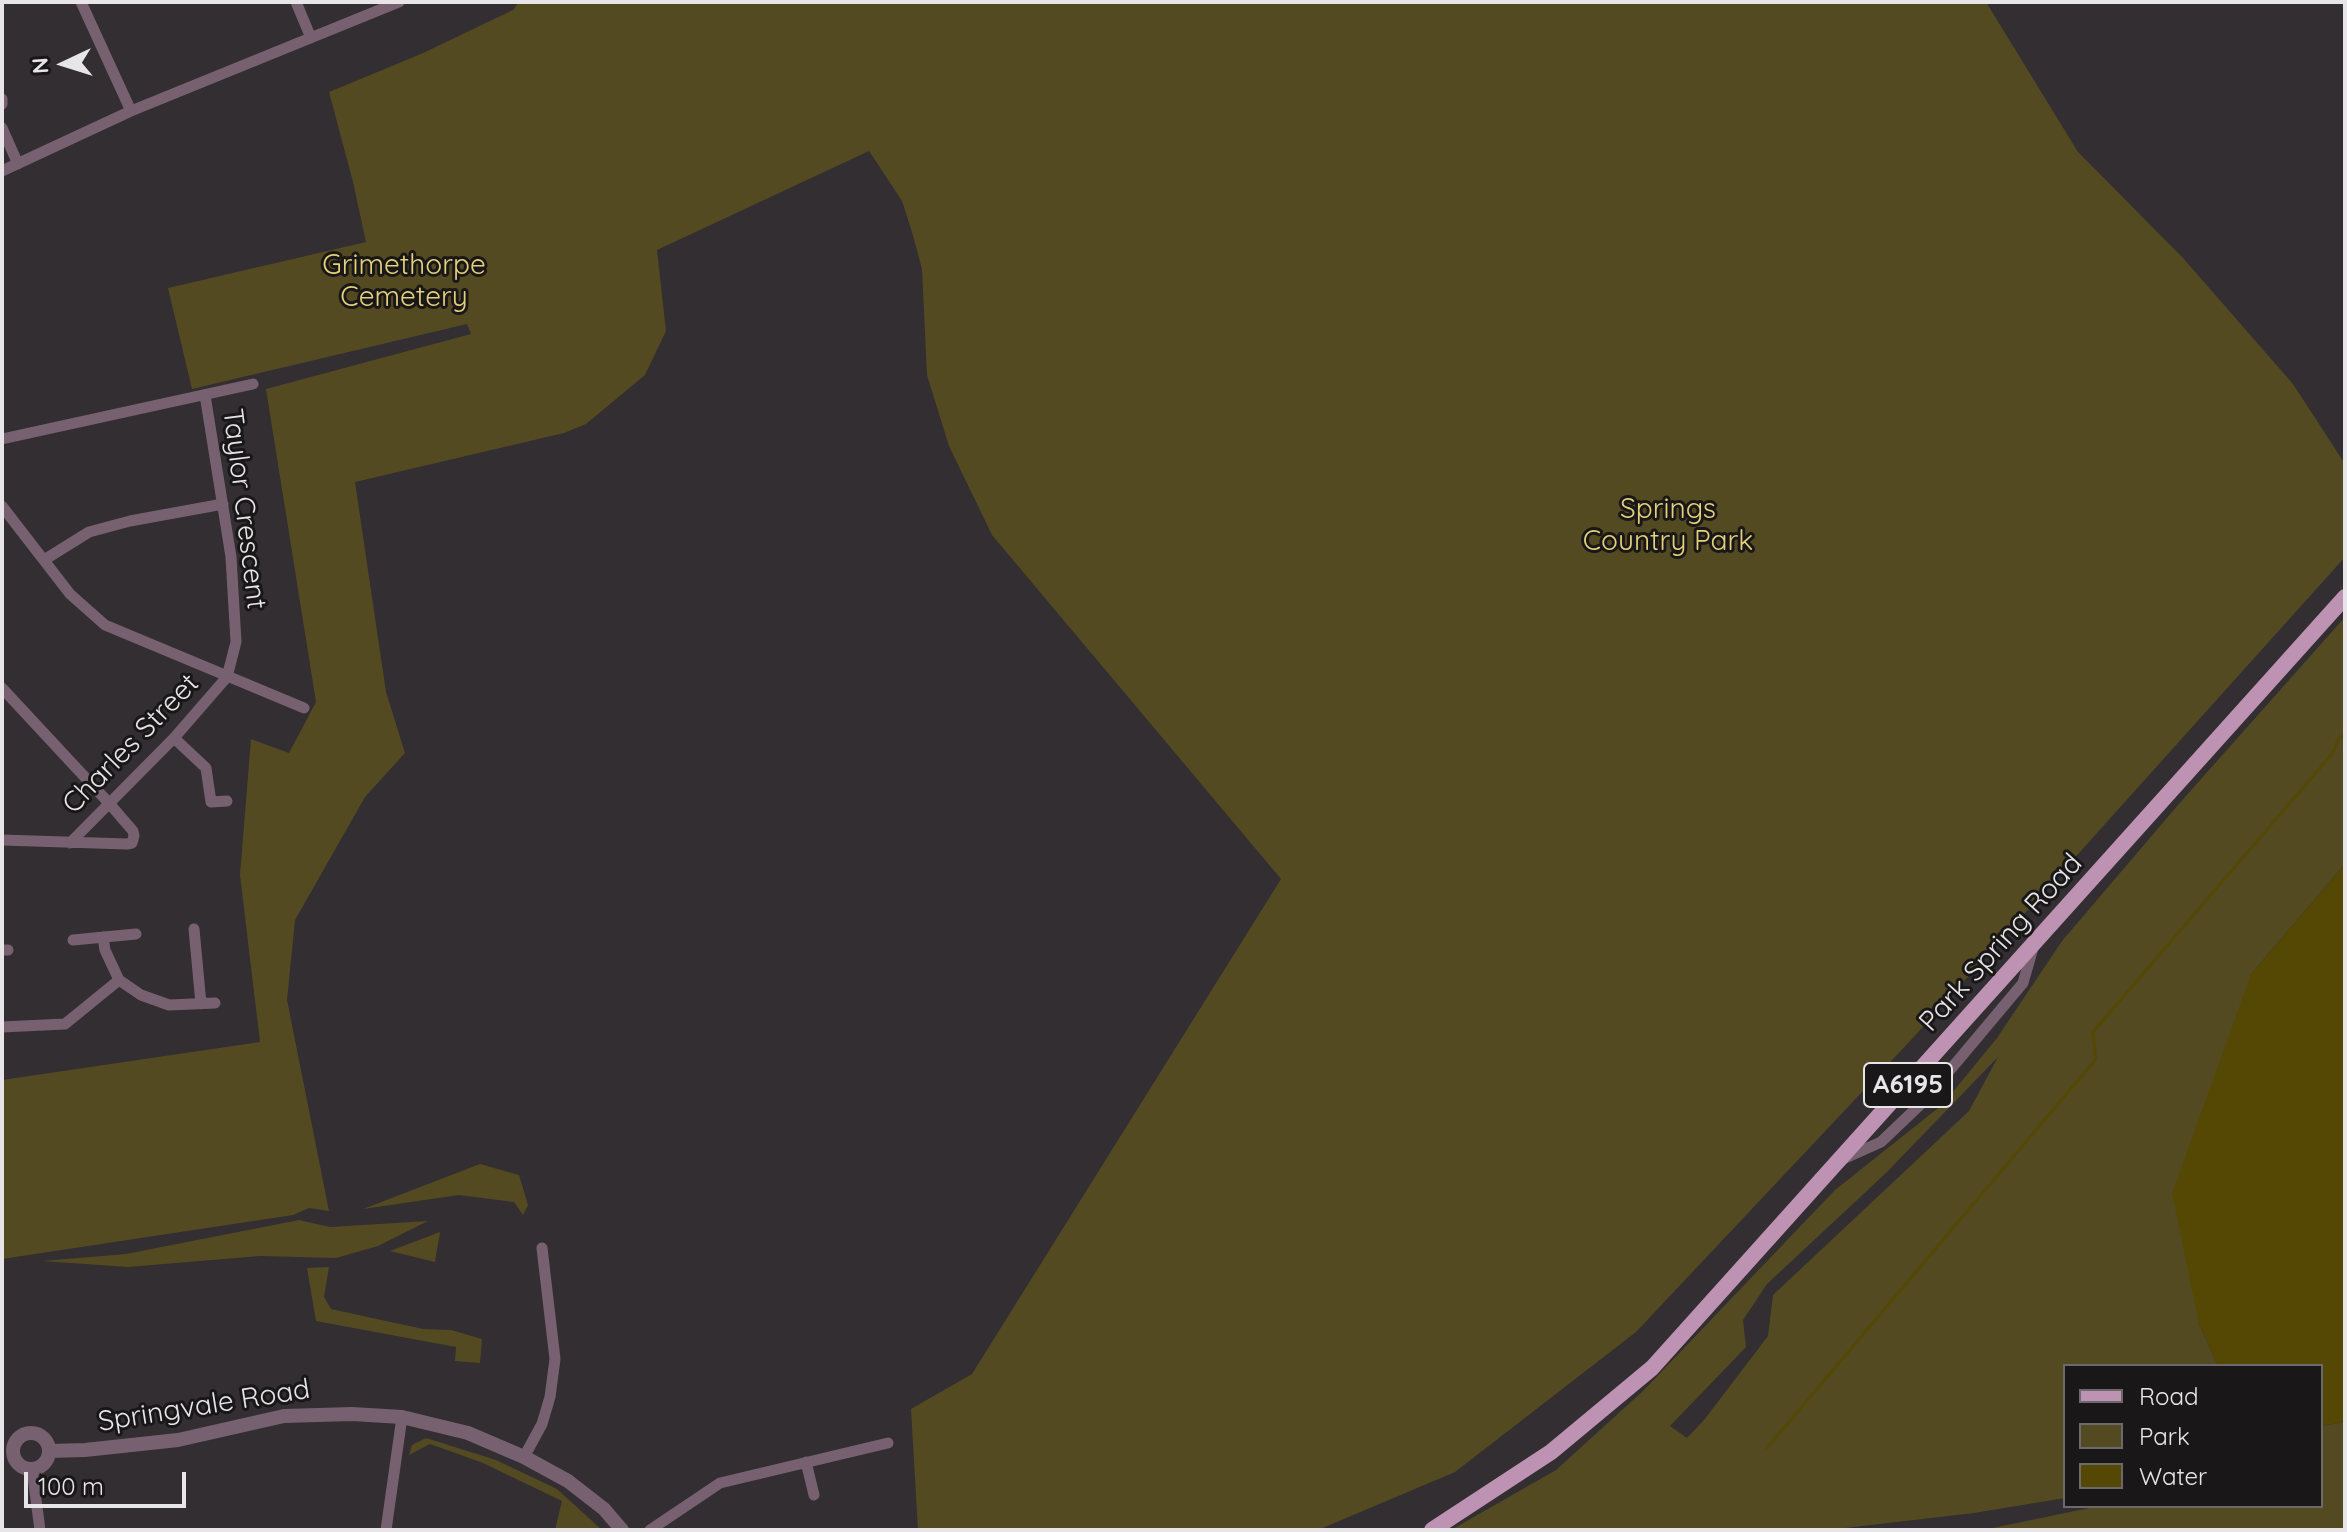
<!DOCTYPE html>
<style>
body{margin:0}
#map{position:relative;width:2347px;height:1532px;overflow:hidden;background:#322e31;font-family:Quicksand,sans-serif}
canvas{display:block}
.frame{position:absolute;inset:0;border:4px solid #e7e5e7;pointer-events:none}
.legend{position:absolute;left:2063px;top:1364px;width:260px;height:144px;box-sizing:border-box;background:#191718;border:2px solid #6b696b;margin:0;padding:10px 14px;list-style:none;font-size:24px;color:#e7e5e7}
.legend li{display:flex;align-items:center;gap:16px;height:40px}
.legend b{width:40px;border:2px solid #6b696b}
.north{position:absolute;left:24px;top:24px;width:80px;height:80px;-webkit-text-stroke:6px #191718;paint-order:stroke;rotate:266deg;font-size:22px;font-weight:700;line-height:32px;text-align:center;color:#e7e5e7}
.north::after{content:'';display:block;margin:auto;width:28px;height:36px;background:#e7e5e7;clip-path:polygon(50% 0,100% 100%,50% 72%,0 100%)}
.scale{position:absolute;left:24px;top:1472px;width:162px;height:36px;box-sizing:border-box;border:4px solid #e7e5e7;border-top:0;padding-left:10px;font-size:24px;line-height:28px;white-space:nowrap;color:#e7e5e7;-webkit-text-stroke:6px #191718;paint-order:stroke}
</style>
<div id="map">
<canvas width="2347" height="1532"></canvas>
<div class="frame"></div>
<ul class="legend">
<li><b style="height:10px;background:#be92b2"></b>Road</li>
<li><b style="height:22px;background:#544a22"></b>Park</li>
<li><b style="height:22px;background:#554805"></b>Water</li>
</ul>
<div class="north">N</div>
<div class="scale">100 m</div>
</div>
<script>
const g = document.querySelector('canvas').getContext('2d');
g.lineJoin = 'round';
function paint(path, color) {
  g.fillStyle = color;
  g.fill(path, 'evenodd');
}
function shape(rows) {
  const path = new Path2D();
  for (const r of rows) {
    if (r.length === 3) {
      path.moveTo(r[0] + r[2], r[1]);
      path.arc(r[0], r[1], r[2], 0, 2 * Math.PI);
      continue;
    }
    path.moveTo(r[0], r[1]);
    for (let i = 2; i < r.length; i += 2) path.lineTo(r[i], r[i + 1]);
  }
  return path;
}
function strokePath(path, color, width, dash) {
  g.strokeStyle = color;
  g.lineWidth = width;
  g.lineCap = dash ? 'butt' : 'round';
  g.setLineDash(dash || []);
  g.stroke(path);
}
function write(font, color, halo, rows, align = 'center') {
  g.font = font + ' Quicksand,sans-serif';
  g.lineWidth = 6;
  g.setLineDash([]);
  g.textBaseline = 'middle';
  g.strokeStyle = halo;
  g.fillStyle = color;
  for (const [text, x, y, turn = 0] of rows) {
    g.save();
    g.translate(x, y);
    g.rotate((+turn || 0) * Math.PI / 180);
    g.textAlign = isNaN(turn) ? turn : align;
    if (halo) g.strokeText(text, 0, 0);
    g.fillText(text, 0, 0);
    g.restore();
  }
}
paint(shape([
 [519,2,1986,2,2078,152,2183,258,2293,384,2345,464,2345,557,1911,1040,1636,1332,1455,1472,1318,1530,918,1530,911,1409,972,1374,1281,879,992,535,949,446,927,375,922,269,912,232,902,201,869,151,657,250,666,331,645,375,586,424,564,433,355,482,386,692,405,753,365,797,295,920,287,1000,329,1211,309,1208,293,1215,2,1259,2,1080,260,1042,240,875,251,739,289,753,316,702,266,389,471,334,467,324,192,389,168,288,366,242,353,182,329,92,421,54,513,10],
 [2345,617,2345,864,2251,974,2199,1324,2218,1366,2065,1366,2065,1498,1974,1513,1828,1530,1451,1530,1556,1470,1643,1391,1835,1190,1942,1105,1997,1038,2062,941,2178,805],
 [1998,1057,1969,1111,1773,1295,1768,1336,1704,1420,1687,1438,1670,1426,1746,1347,1743,1320,1767,1284,1886,1173],
 [480,1164,519,1175,528,1205,523,1215,514,1202,459,1195,363,1209],
 [299,1220,330,1227,428,1221,378,1246,336,1258,260,1256,128,1267,42,1261,126,1254],
 [440,1232,435,1262,390,1251],
 [329,1267,324,1297,331,1309,423,1329,451,1330,482,1339,480,1363,455,1361,456,1347,316,1321,307,1268],
 [2345,1422,2345,1530,1983,1530,2099,1506,2321,1506,2321,1426],
 [426,1438,496,1460,557,1489,602,1530,555,1530,562,1501,483,1463,430,1444,409,1455,412,1445]
]), '#544a22');
paint(shape([
 [2345,864,2345,1422,2321,1426,2321,1366,2218,1366,2199,1324,2172,1193,2251,974]
]), '#554805');
strokePath(shape([
 [1767,1448,2096,1059,2093,1032,2332,754,2338,740,2345,734]
]), '#554805', 3);
strokePath(shape([
 [81,2,131,111],
 [296,2,311,38],
 [2,99,2,104],
 [2,128,18,164],
 [2,171,131,111,399,2],
 [2,439,253,384],
 [2,506,70,594,105,625,304,708],
 [44,560,89,532,130,521,223,504],
 [2,688,108,802,133,831,134,836,132,843,127,844,2,840],
 [174,738,206,768,211,802,227,801],
 [70,843,174,738,227,677,236,642,231,557,205,395],
 [194,929,201,1004],
 [103,937,105,950,119,980,141,995,169,1005,215,1003],
 [73,940,136,934],
 [2,950,8,950],
 [2,1027,65,1024,119,980],
 [1843,1159,1881,1142,1924,1101,2023,983,2033,948],
 [524,1457,542,1424,550,1397,555,1359,542,1248],
 [806,1462,814,1495],
 [32,1469,40,1530],
 [386,1530,402,1417],
 [650,1530,720,1483,888,1443]
]), '#776171', 11);
strokePath(shape([
 [31,1451,18],
 [49,1451,85,1450,178,1440,284,1416,352,1414,402,1417,468,1433,524,1457,568,1481,604,1509,622,1530]
]), '#776171', 14);
strokePath(shape([
 [1432,1530,1551,1452,1652,1368,2345,597]
]), '#be92b2', 16);
for (const [x, y, w] of [
 [1908,1085,88]
]) {
  const box = new Path2D();
  box.roundRect(x - w / 2, y - 22, w, 44, 6);
  g.fillStyle = '#191718';
  g.fill(box);
  strokePath(box, '#e7e5e7', 2);
}
write('bold 26px', '#e7e5e7', null, [
 ["A6195",1908,1085]
]);
write('28px', '#e5d179', '#191718', [
 ["Grimethorpe",404,266],
 ["Cemetery",404,298],
 ["Springs",1668,510],
 ["Country Park",1668,542]
]);
write('28px', '#e7e5e7', '#191718', [
 ["Taylor Crescent",244,509,83],
 ["Charles Street",131,744,-46],
 ["Park Spring Road",2001,943,-48],
 ["Springvale Road",204,1406,-9]
]);
</script>
